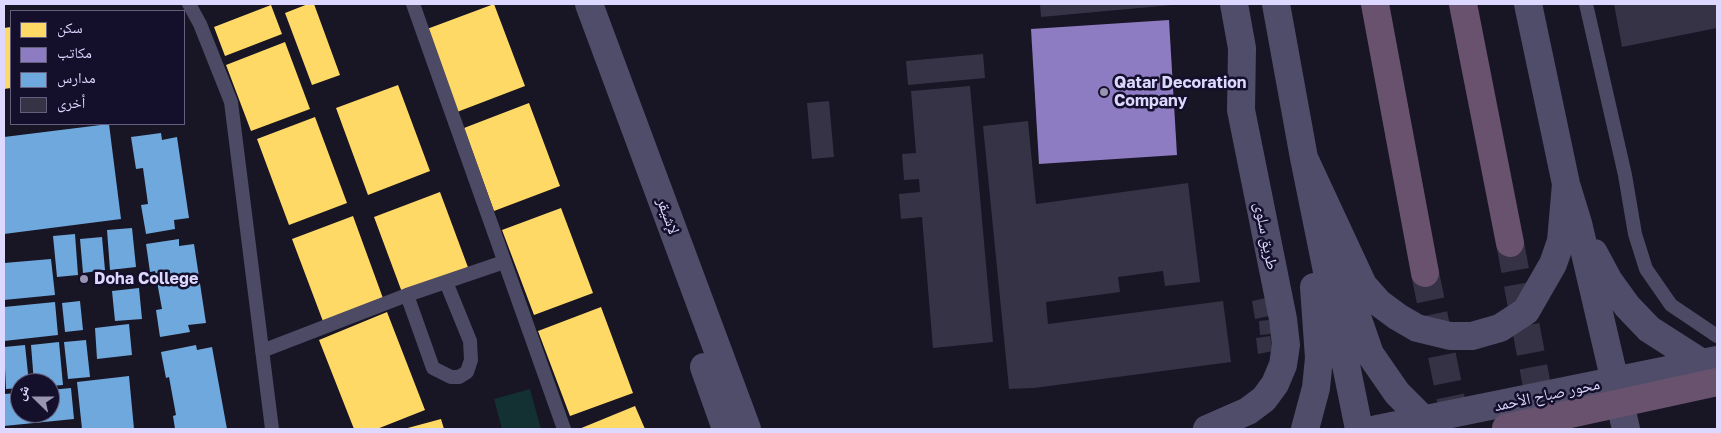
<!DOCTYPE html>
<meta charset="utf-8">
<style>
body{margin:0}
#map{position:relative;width:1721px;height:433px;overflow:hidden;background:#181524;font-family:"Golos Text","Noto Naskh Arabic",sans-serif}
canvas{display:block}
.frame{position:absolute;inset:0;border:5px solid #ddd8ff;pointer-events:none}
.legend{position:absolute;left:10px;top:10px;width:175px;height:115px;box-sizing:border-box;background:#140f2a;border:1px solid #645f7f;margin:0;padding:6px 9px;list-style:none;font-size:15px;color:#ddd8ff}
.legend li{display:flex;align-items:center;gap:10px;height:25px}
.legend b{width:25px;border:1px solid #645f7f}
.north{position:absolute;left:10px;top:373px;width:50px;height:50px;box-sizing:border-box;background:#140f2a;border:1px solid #645f7f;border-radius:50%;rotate:292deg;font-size:14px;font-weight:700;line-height:20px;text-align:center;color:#ddd8ff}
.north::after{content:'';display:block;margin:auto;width:18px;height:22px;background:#9894b2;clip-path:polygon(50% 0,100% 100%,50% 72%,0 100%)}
</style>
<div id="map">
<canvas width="1721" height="433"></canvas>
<div class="frame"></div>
<ul class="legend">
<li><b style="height:14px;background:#ffd966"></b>سكن</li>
<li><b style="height:14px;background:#8e7cc3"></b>مكاتب</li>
<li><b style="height:14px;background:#6fa8dc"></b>مدارس</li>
<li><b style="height:14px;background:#363346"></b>أخرى</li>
</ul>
<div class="north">ش</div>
</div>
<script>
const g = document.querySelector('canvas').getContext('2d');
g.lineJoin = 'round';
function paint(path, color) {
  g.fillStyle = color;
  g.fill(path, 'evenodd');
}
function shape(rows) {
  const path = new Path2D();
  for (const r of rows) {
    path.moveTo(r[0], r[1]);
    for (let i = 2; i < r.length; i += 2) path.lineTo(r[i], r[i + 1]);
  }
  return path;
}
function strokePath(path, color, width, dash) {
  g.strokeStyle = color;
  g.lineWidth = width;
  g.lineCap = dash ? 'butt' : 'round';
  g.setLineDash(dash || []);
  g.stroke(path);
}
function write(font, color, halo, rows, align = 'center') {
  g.font = font + ' "Golos Text","Noto Naskh Arabic",sans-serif';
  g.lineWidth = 5;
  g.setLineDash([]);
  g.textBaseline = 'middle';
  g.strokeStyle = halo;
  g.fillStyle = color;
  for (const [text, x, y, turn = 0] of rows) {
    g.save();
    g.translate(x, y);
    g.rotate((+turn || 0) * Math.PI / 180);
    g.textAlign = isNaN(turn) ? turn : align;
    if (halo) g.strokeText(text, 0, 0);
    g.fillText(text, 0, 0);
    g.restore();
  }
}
paint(shape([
 [530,389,541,429,502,429,494,399]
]), '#133032');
paint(shape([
 [308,4,314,4,340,75,312,85,285,13],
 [494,4,525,86,457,112,427,29],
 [271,5,282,34,225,56,214,27],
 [11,27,11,88,4,89,4,28],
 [285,42,310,109,251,131,226,65],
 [398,85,430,171,368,195,336,108],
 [529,103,560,186,494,211,464,128],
 [315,117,347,203,289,225,257,139],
 [440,192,469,270,403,295,374,217],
 [561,208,593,293,534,315,502,230],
 [353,216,384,301,324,324,292,239],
 [601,307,633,393,570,416,538,331],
 [387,312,425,410,377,429,354,429,319,340],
 [635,406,645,429,579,429],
 [441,419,444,429,404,429]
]), '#ffd966');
paint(shape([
 [1169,20,1177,155,1039,164,1031,29]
]), '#8e7cc3');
paint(shape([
 [109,124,121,219,4,234,4,137],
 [161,133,162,140,177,137,189,218,174,220,175,229,146,234,141,205,148,204,143,168,136,169,131,137],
 [132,228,136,267,110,270,107,230],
 [75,234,78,275,57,277,53,236],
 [102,237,105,270,83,273,80,239],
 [179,239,179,246,194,244,206,323,188,325,190,332,160,337,156,310,162,309,155,271,150,272,146,244],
 [51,259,55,295,4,300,4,263],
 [139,288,142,319,115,321,112,291],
 [80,301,83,330,65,332,62,303],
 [55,302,58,335,4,341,4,307],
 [129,324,132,355,97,359,95,328],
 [86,340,90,377,68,379,64,342],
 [59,342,63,385,50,386,50,383,34,383,31,345],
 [25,345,29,383,20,383,20,388,6,389,4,347],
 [196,345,197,350,212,347,227,429,175,429,173,416,176,415,169,377,166,378,161,352],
 [129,376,134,429,82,429,77,382],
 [71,388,74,419,4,426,4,394,20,393,20,413,50,413,50,390]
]), '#6fa8dc');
paint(shape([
 [1040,4,1172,4,1172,5,1041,17],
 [1614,4,1717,4,1717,28,1622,47],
 [983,54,985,78,908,85,906,61],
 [970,86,993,342,933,348,922,217,901,219,899,194,920,192,919,179,904,180,902,154,916,153,911,91],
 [829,101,834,157,812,159,807,103],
 [1028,121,1036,204,1188,183,1200,282,1165,286,1163,271,1118,277,1120,292,1046,302,1048,324,1223,301,1231,362,1034,388,1009,389,983,126],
 [1266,298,1269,316,1255,319,1252,301],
 [1269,320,1271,334,1260,335,1259,321],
 [1270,336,1273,351,1258,354,1256,338]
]), '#363346');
strokePath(shape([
 [1510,243,1543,418],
 [1425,273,1457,429]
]), '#363245', 28, [28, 14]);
strokePath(shape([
 [189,4,200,24,231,102,272,429],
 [413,4,564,429],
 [1586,4,1625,175,1635,234,1646,269,1671,305,1717,336],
 [407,295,433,368,451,377,459,377,467,372,471,360,470,341,446,282],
 [262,351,407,295,504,262]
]), '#4c4a65', 14);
strokePath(shape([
 [589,4,747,429],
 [1276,4,1304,158,1359,429],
 [1528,4,1566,184,1578,223,1626,429],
 [1304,158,1363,285,1379,303,1398,317,1417,328,1450,336,1472,336,1500,328,1526,311,1553,264,1561,241,1566,184],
 [1594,253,1609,281,1627,306,1649,329,1702,363],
 [1343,276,1370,354,1397,393,1433,429],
 [704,367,726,429],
 [1207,429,1248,411,1264,399,1275,384,1283,365,1286,345,1283,319,1241,110,1242,48,1234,4],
 [1305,429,1316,388,1319,358,1314,287],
 [1377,429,1717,360]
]), '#4f4d6a', 28);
strokePath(shape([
 [1375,4,1425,273],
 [1463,4,1510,243]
]), '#69526d', 28);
strokePath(shape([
 [1506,428,1717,382]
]), '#69526d', 28);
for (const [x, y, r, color] of [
 [1104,92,5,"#9894b2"],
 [84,279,5,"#9894b2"]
]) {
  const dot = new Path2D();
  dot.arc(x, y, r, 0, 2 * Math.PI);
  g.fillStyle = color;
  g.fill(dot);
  strokePath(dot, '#140f2a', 2);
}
write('bold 16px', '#ddd8ff', '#140f2a', [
 ["Qatar Decoration",1114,83],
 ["Company",1114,101],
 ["Doha College",94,279]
], 'left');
write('16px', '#ddd8ff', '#140f2a', [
 ["لإشيقر",668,216,70],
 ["طريق سلوى",1266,236,79],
 ["محور صباح الأحمد",1547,395,-12]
]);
</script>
